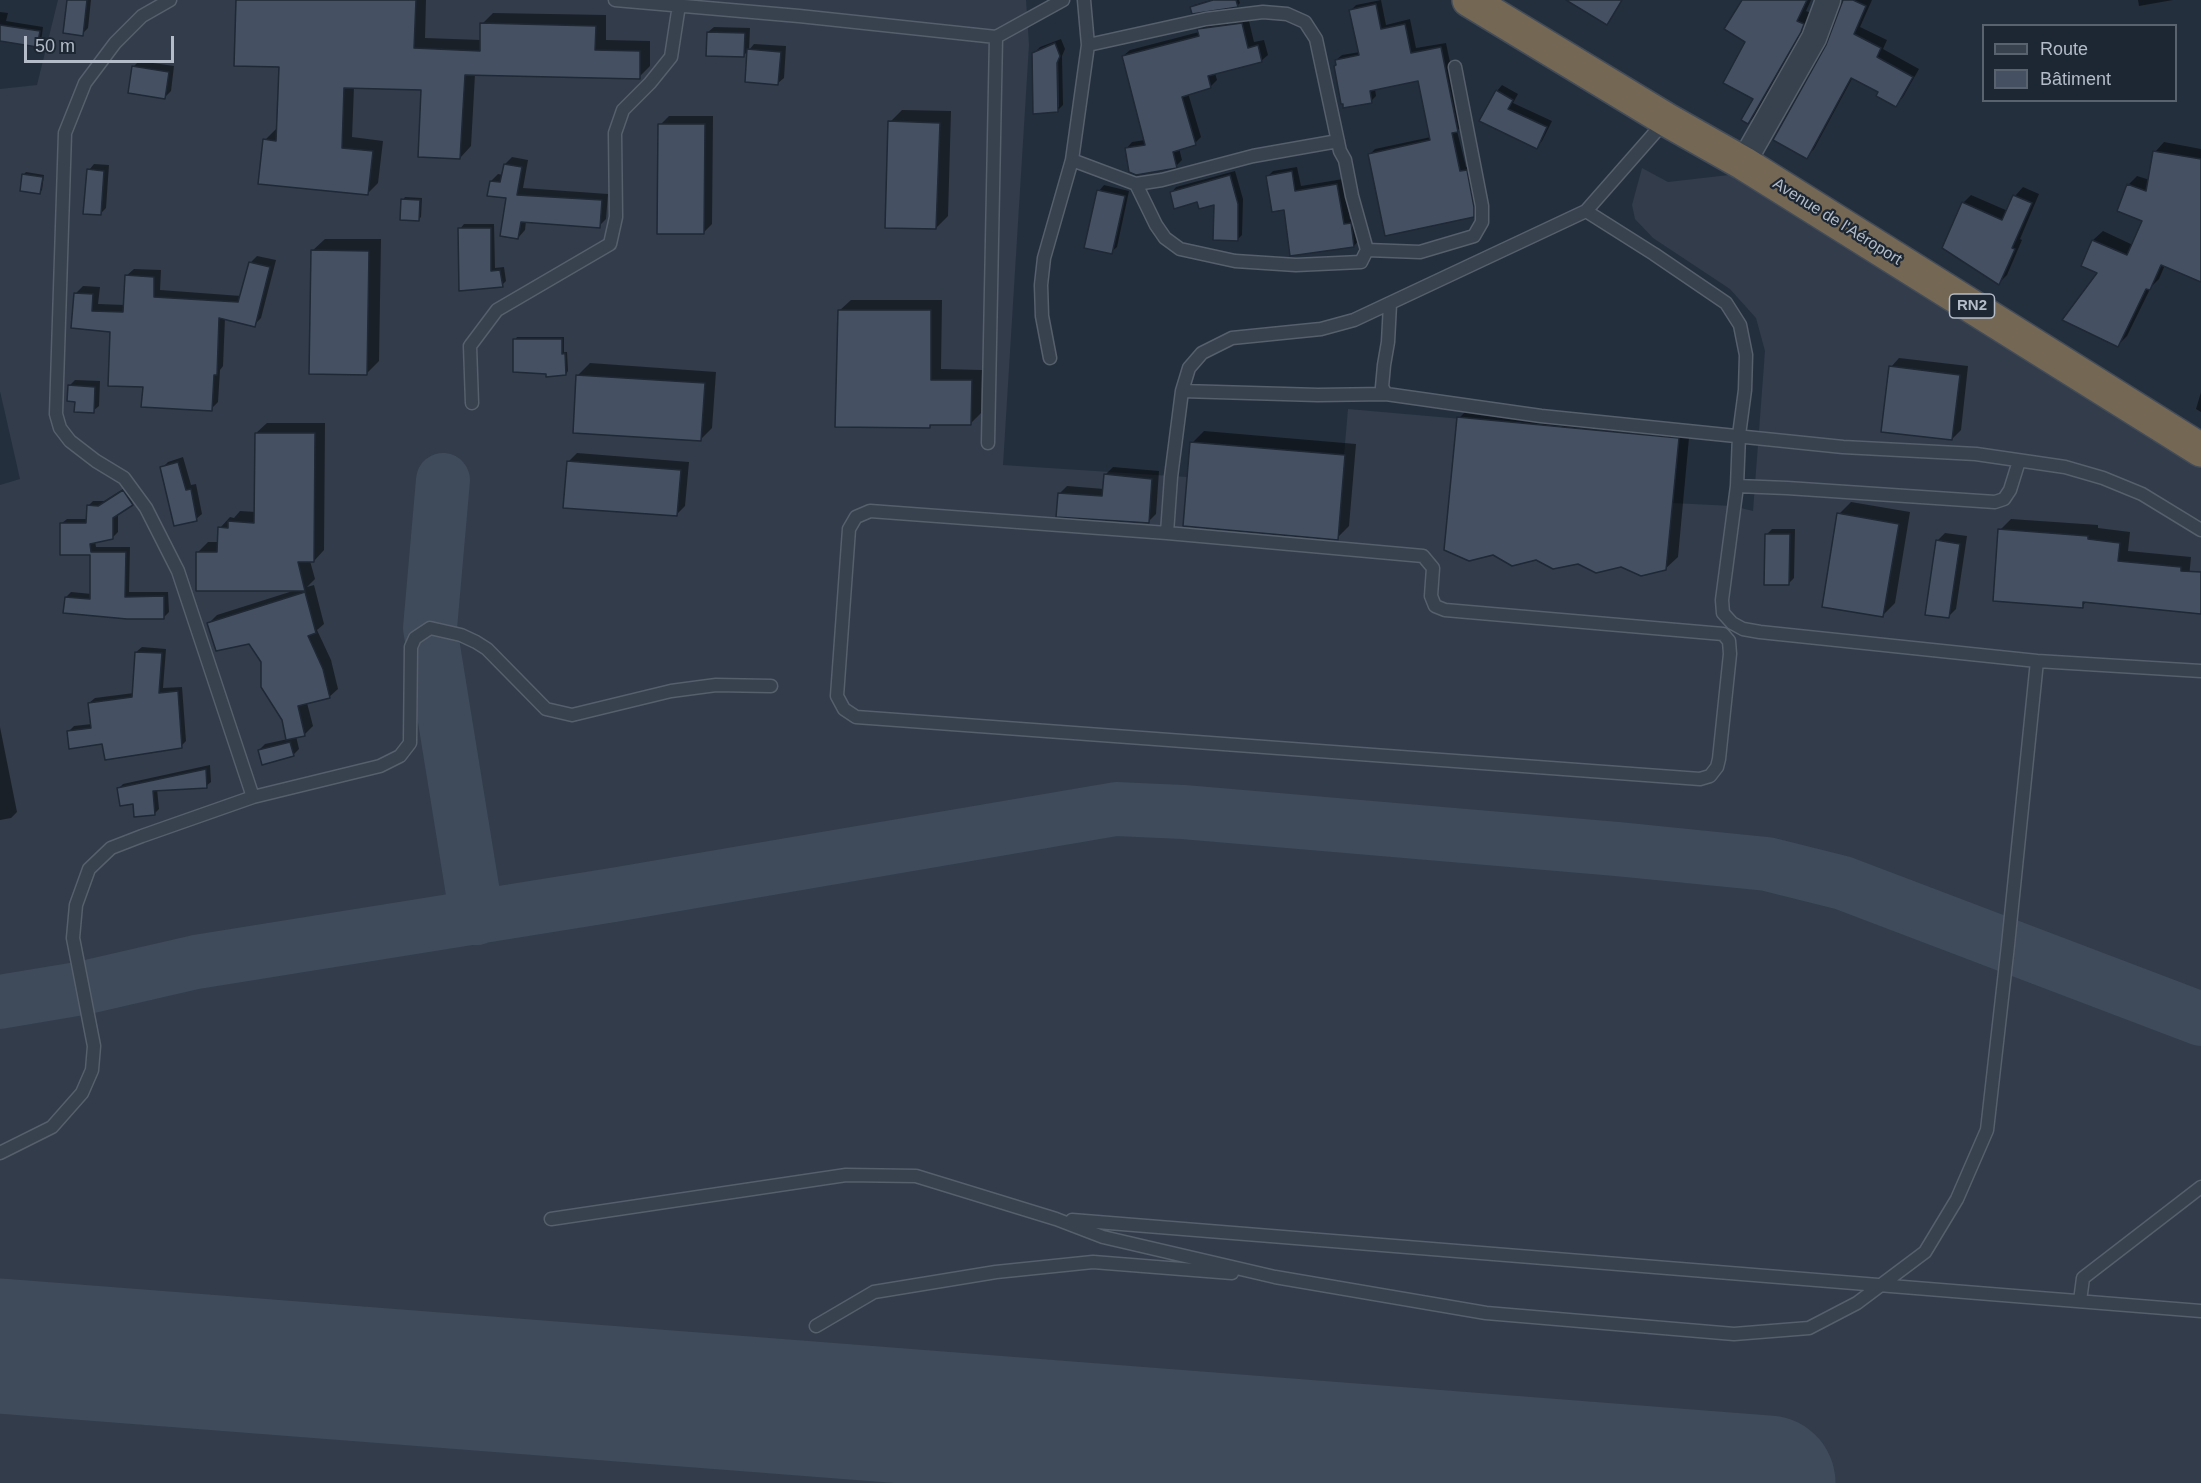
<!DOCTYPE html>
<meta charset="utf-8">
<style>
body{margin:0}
#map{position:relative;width:2201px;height:1483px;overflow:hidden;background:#242f3e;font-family:Arial,sans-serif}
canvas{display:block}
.legend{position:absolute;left:1982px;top:24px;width:195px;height:78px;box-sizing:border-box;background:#1d2633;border:2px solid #59626f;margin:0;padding:8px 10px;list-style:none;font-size:18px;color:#b4bcc9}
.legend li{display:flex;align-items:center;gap:12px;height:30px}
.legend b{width:30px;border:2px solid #59626f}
.scale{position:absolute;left:24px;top:36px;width:150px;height:27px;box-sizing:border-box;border:3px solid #b4bcc9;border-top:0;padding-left:8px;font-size:18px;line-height:21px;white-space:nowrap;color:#b4bcc9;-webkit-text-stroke:4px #1d2633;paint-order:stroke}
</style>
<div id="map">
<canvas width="2201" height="1483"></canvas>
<ul class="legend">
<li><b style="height:8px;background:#38414e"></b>Route</li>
<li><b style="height:16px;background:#455162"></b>Bâtiment</li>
</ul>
<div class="scale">50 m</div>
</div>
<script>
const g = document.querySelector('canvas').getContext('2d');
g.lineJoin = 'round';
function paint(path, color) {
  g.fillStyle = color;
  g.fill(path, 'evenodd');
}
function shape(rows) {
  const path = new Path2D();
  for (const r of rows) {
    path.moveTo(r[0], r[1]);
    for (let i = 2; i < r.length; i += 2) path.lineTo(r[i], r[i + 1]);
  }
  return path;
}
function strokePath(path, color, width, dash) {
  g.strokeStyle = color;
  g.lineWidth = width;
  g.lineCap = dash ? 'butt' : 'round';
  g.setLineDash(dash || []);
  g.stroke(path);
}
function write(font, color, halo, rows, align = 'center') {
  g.font = font + ' Arial,sans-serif';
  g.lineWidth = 4.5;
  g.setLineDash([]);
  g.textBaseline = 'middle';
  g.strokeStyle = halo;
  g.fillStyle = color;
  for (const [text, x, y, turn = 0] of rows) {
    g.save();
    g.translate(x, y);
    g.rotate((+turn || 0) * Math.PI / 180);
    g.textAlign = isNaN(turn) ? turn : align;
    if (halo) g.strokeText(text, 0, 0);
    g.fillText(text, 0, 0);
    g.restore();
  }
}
paint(shape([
 [58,0,1026,0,1029,45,1003,465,1187,477,1344,455,1348,409,1679,438,1673,503,1733,506,1753,511,1765,351,1756,318,1730,289,1653,238,1635,219,1632,205,1642,168,1668,182,1729,175,2201,462,2201,1483,0,1483,0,485,20,479,0,391,0,89,37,85]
]), '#323c4b');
paint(shape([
 [69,0,91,0,88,28,82,34],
 [238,0,426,0,425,38,481,40,482,24,493,13,606,15,606,40,650,41,650,66,639,77,475,74,471,146,460,158,423,89,354,87,352,137,383,141,378,183,367,194,265,140,276,129,278,129,280,66],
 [1211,0,1239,0,1240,3,1238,5,1193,12,1192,8,1194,5],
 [1381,0,1386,25,1410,19,1416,48,1446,43,1463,125,1457,131,1466,167,1472,165,1479,211,1473,216,1370,154,1375,149,1431,137,1419,80,1375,89,1376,96,1371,101,1337,64,1336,60,1342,55,1360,52,1351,10,1356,5],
 [1744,0,1811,0,1806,11,1813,14,1758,113,1748,123,1755,99,1747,42],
 [1845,0,1872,0,1860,27,1887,40,1883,49,1919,69,1903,97,1896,105,1880,92,1853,77,1814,149,1807,157,1828,46],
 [2138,0,2173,0,2139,6],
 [0,12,8,13,6,21,43,27,41,42,37,46,0,39],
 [1248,17,1254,42,1264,40,1268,55,1261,61,1215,73,1217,80,1211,86,1188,93,1201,137,1195,143,1179,148,1182,160,1176,166,1126,149,1132,142,1145,140,1123,56,1130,50,1199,32,1199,30,1205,24],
 [714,27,750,28,749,50,754,44,786,46,784,78,778,83,749,50,743,56,708,32],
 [1061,39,1065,49,1062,56,1063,105,1057,111,1034,53,1040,47],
 [1055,55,1058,55,1059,107,1056,107],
 [139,61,174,66,171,91,165,97,133,67],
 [1502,85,1518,94,1513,103,1552,121,1542,141,1537,147,1481,120,1497,91],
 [902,110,951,111,948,216,936,228,890,122],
 [669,116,713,116,712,224,703,233,660,125],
 [2164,142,2201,149,2201,281,2165,265,2159,279,2151,287,2127,336,2118,345,2099,273,2082,265,2093,240,2103,231,2133,245,2144,220,2128,185,2137,176,2150,180,2155,152],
 [512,157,528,160,523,188,608,194,606,219,599,226,526,221,525,230,518,238,508,197,491,181,498,174,503,175,505,164],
 [94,164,109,165,106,208,100,214,89,170],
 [1297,167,1301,186,1343,179,1350,219,1356,219,1359,240,1354,246,1285,208,1267,177,1273,171],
 [1235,171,1243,199,1242,235,1237,240,1215,203,1198,200,1171,193,1176,187],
 [26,172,44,175,42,190,40,192,24,174],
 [1104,185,1129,191,1117,247,1111,252,1099,191],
 [2023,187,2039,194,2020,239,2022,240,2007,275,1999,283,1963,203,1971,195,2008,211,2015,196],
 [405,197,422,198,421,217,418,220,403,200],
 [464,224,494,224,495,268,504,267,506,281,502,285,461,289,460,229],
 [325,239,381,239,379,361,367,373,312,251],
 [257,256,276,260,261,318,254,325,225,318,223,366,220,370,218,402,211,409,144,386,112,330,73,327,76,293,83,286,100,287,98,304,125,305,126,276,134,269,161,270,160,290,241,296,250,263],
 [851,300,942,300,941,369,982,370,981,413,970,424,933,423,930,427,839,311],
 [517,337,564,337,564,352,567,352,568,371,566,374,515,340],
 [1899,358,1968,366,1961,430,1952,439,1891,367],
 [590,363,716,372,712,428,700,440,578,375],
 [75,380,100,381,99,406,93,411,77,400,69,386],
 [2201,392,2201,412,2196,409],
 [1471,406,1690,427,1678,557,1665,569,1459,418],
 [267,423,325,423,324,550,314,561,310,561,315,579,307,587,314,585,324,624,317,630,331,660,338,689,329,697,307,703,313,726,305,734,296,736,299,749,293,755,259,750,265,744,288,739,283,719,263,661,250,642,209,623,217,615,296,590,198,552,208,542,219,542,220,528,230,517,234,518,240,511,256,512,256,433],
 [1204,431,1356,444,1349,526,1337,538,1192,443],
 [577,453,689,462,685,506,676,515,568,462],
 [183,457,191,485,196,484,202,514,196,519,162,468,168,462],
 [1113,467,1159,471,1156,514,1148,522,1059,494,1067,486,1104,489,1105,475],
 [128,486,137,499,118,513,118,532,113,537,95,541,96,547,130,547,129,592,168,592,169,612,164,617,66,597,71,592,92,594,92,554,62,523,67,519,87,519,88,506,93,501,104,501],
 [1851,502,1910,512,1895,603,1883,615,1839,514],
 [2011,519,2098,525,2098,528,2130,532,2128,551,2191,557,2187,599,2087,601,2082,606,2000,530],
 [1772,529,1795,529,1794,578,1788,584,1766,535],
 [1945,533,1967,536,1956,609,1948,617,1937,541],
 [142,647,166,649,163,688,182,687,186,741,181,746,104,743,69,731,74,726,92,724,89,703,95,698,134,693,136,652],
 [0,727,17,812,11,818,0,820],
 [210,765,211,782,206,786,157,789,159,809,154,814,134,802,118,789,123,784]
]), '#0007');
strokePath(shape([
 [443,480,430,628,477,918],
 [0,1002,83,988,196,962,613,895,1116,809,1183,812,1617,849,1767,864,1843,883,2201,1019]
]), '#3f4a5a', 54);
strokePath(shape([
 [0,1346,1768,1483]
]), '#3f4a5a', 135);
const building = shape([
 [67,0,87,0,83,36,63,33,67,0],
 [236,0,416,0,414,48,480,51,480,23,596,26,595,50,640,51,640,79,465,75,460,159,418,157,421,90,344,88,342,148,373,151,368,195,258,184,263,139,276,141,279,67,234,66,236,0],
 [1213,0,1236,0,1238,7,1192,14,1190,7,1213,0],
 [1566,0,1622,0,1607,25,1566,0],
 [1742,0,1807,0,1797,21,1804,24,1801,32,1748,124,1741,120,1753,99,1723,83,1745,42,1724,29,1742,0],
 [1843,0,1853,0,1866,6,1854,34,1881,48,1877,57,1913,77,1896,107,1876,96,1878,92,1851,78,1807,159,1773,140,1826,45,1843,0],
 [1376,4,1381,29,1405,24,1411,53,1441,47,1458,132,1452,133,1460,171,1467,170,1474,207,1474,217,1385,236,1368,154,1430,140,1418,81,1370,91,1372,103,1343,108,1343,104,1341,104,1334,66,1336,65,1335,60,1359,55,1349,10,1376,4],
 [1242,23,1248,48,1258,45,1262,62,1208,76,1211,88,1182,97,1196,145,1173,152,1177,168,1136,175,1129,172,1125,148,1145,145,1122,56,1199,36,1197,29,1242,23],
 [0,25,40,31,37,47,0,41,0,25],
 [707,32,745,33,744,57,706,56,707,32],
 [1055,43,1060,56,1057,63,1058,112,1033,114,1032,53,1055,43],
 [747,49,781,52,778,85,745,82,747,49],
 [132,66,169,72,165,99,128,93,132,66],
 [1496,90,1513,100,1508,109,1547,127,1537,149,1479,121,1496,90],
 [888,121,940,123,936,229,885,228,888,121],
 [658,124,705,124,704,234,657,234,658,124],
 [2153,151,2201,159,2201,282,2161,265,2150,290,2146,289,2118,347,2062,320,2097,273,2081,266,2092,240,2127,255,2142,221,2117,211,2127,184,2146,191,2153,151],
 [504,164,522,167,517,195,602,200,600,228,521,222,518,239,500,236,506,198,487,196,490,181,500,182,504,164],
 [87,169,104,171,101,215,83,214,87,169],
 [1292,171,1295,191,1337,184,1344,224,1351,223,1354,247,1290,256,1284,210,1272,212,1266,176,1292,171],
 [22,174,43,177,40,194,20,191,22,174],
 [1230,175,1238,204,1238,241,1213,240,1214,205,1199,209,1197,202,1174,209,1170,192,1230,175],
 [1097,190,1125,196,1112,254,1084,248,1097,190],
 [2013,195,2032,203,2012,248,2015,249,1999,285,1942,248,1962,202,2002,220,2013,195],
 [401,199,420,200,419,221,400,220,401,199],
 [458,228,491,228,491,271,500,270,503,287,459,291,458,228],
 [311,250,369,251,367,375,309,374,311,250],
 [249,262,270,267,255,327,219,318,217,375,214,375,212,411,141,407,143,387,108,386,110,332,71,328,74,293,93,294,92,311,123,312,125,275,154,277,154,297,238,302,249,262],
 [838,310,931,310,931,380,972,380,971,425,930,425,930,428,835,427,838,310],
 [513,339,562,339,562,354,565,353,566,375,546,377,546,374,513,372,513,339],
 [1889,366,1960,375,1952,440,1881,432,1889,366],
 [576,375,705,383,701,441,573,433,576,375],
 [68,385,95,387,94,413,74,412,75,402,67,401,68,385],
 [1457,417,1679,438,1666,570,1641,576,1621,567,1596,573,1578,564,1553,569,1536,560,1512,566,1493,555,1469,561,1444,550,1457,417],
 [255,433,315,433,314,562,298,562,305,591,196,591,196,552,217,552,218,527,228,528,228,521,254,523,255,433],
 [1190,442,1345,455,1338,540,1183,526,1190,442],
 [567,461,681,470,677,516,563,508,567,461],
 [178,462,186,490,191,489,197,521,174,526,160,467,178,462],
 [1104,474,1152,479,1149,523,1056,517,1058,493,1102,496,1104,474],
 [123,490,133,505,113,518,113,539,90,544,91,552,126,552,125,597,164,596,164,619,127,619,63,613,65,597,90,599,90,555,60,555,60,523,86,523,87,505,98,506,123,490],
 [1837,513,1899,524,1883,617,1822,607,1837,513],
 [1998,529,2088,536,2088,539,2120,543,2118,561,2181,567,2181,571,2201,572,2201,614,2083,602,2083,608,1993,601,1998,529],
 [1765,534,1790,534,1789,585,1764,585,1765,534],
 [1936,540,1960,544,1949,618,1925,615,1936,540],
 [305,592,316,633,308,636,323,669,330,698,298,706,305,736,286,740,282,720,261,687,261,662,249,644,216,651,207,623,305,592],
 [135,652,162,653,159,693,178,691,182,748,105,760,102,744,69,749,67,731,91,728,88,703,132,697,135,652],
 [290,742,294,756,262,765,258,750,290,742],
 [206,769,207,788,153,791,155,815,134,817,133,804,120,806,117,788,206,769]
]);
paint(building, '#455162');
strokePath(building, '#1f2835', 1.5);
const lane = shape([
 [170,0,142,16,115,43,85,83,65,133,56,414,60,428,70,441,96,461,124,478,146,508,178,571,253,797],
 [615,0,799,16,996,37,1063,0],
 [1088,45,1206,19,1263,12,1287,14,1305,22,1316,39,1340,151,1345,160,1352,196,1367,250],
 [1072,160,1136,184,1162,180,1253,156,1338,141],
 [1136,184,1156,225,1165,238,1180,249,1235,261,1296,265,1361,262,1367,250,1420,252,1474,236,1482,222,1482,206,1455,67],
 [1586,211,1654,254,1726,303,1740,325,1746,355,1745,390,1739,435,1737,486,1722,600,1723,613,1732,623,1743,629,1760,632,2037,661],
 [1050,358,1042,316,1041,285,1044,258,1072,160,1088,45,1084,0],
 [1182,391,1318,395,1386,394,1541,416,1843,447,1976,454,2065,467,2103,478,2142,494,2201,530],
 [1386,394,1382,387,1384,365,1388,342,1390,304],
 [472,403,470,346,497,310,610,244,616,217,615,133,623,110,650,83,671,57,679,5],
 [988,443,996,37],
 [1737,486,1787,488,1995,502,2004,499,2010,490,2019,461],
 [1167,533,870,511,856,517,849,529,837,696,844,709,856,717,1700,779,1710,776,1717,767,1719,759,1730,654,1729,641,1723,634,1445,610,1435,606,1431,596,1433,568,1423,556,1167,533,1171,477,1182,391,1189,368,1202,353,1232,338,1321,329,1354,320,1586,211,1666,120],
 [0,1153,52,1127,82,1093,92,1070,94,1046,73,938,76,905,89,869,111,848,142,836,253,797,380,766,400,756,410,743,411,647,415,638,430,628,461,635,476,642,487,649,546,709,572,715,671,691,716,685,771,686],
 [551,1219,846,1175,916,1176,1056,1219,1103,1237,1275,1277,1486,1313,1734,1334,1809,1328,1857,1303,1925,1252,1957,1199,1987,1130,2008,945,2037,661,2201,671],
 [1072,1220,2201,1311],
 [2080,1301,2083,1278,2201,1187],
 [816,1326,874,1292,996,1272,1093,1262,1232,1273]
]);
const street = shape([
 [1743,163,1814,38,1828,0]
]);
const highway = shape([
 [1469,0,1667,120,1743,163,2201,450]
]);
strokePath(lane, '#565f6c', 15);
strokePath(street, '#565f6c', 27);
strokePath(highway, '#434c59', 36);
strokePath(lane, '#38414e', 12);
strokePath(street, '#38414e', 24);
strokePath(highway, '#746855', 33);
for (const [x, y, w] of [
 [1972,306,45]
]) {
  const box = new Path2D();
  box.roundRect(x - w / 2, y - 12, w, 24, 4.5);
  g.fillStyle = '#1d2633';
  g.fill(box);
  strokePath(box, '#b4bcc9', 1.5);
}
write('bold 15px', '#b4bcc9', null, [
 ["RN2",1972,306]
]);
write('16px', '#b4bcc9', '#1d2633', [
 ["Avenue de l'Aéroport",1837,222,32]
]);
</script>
